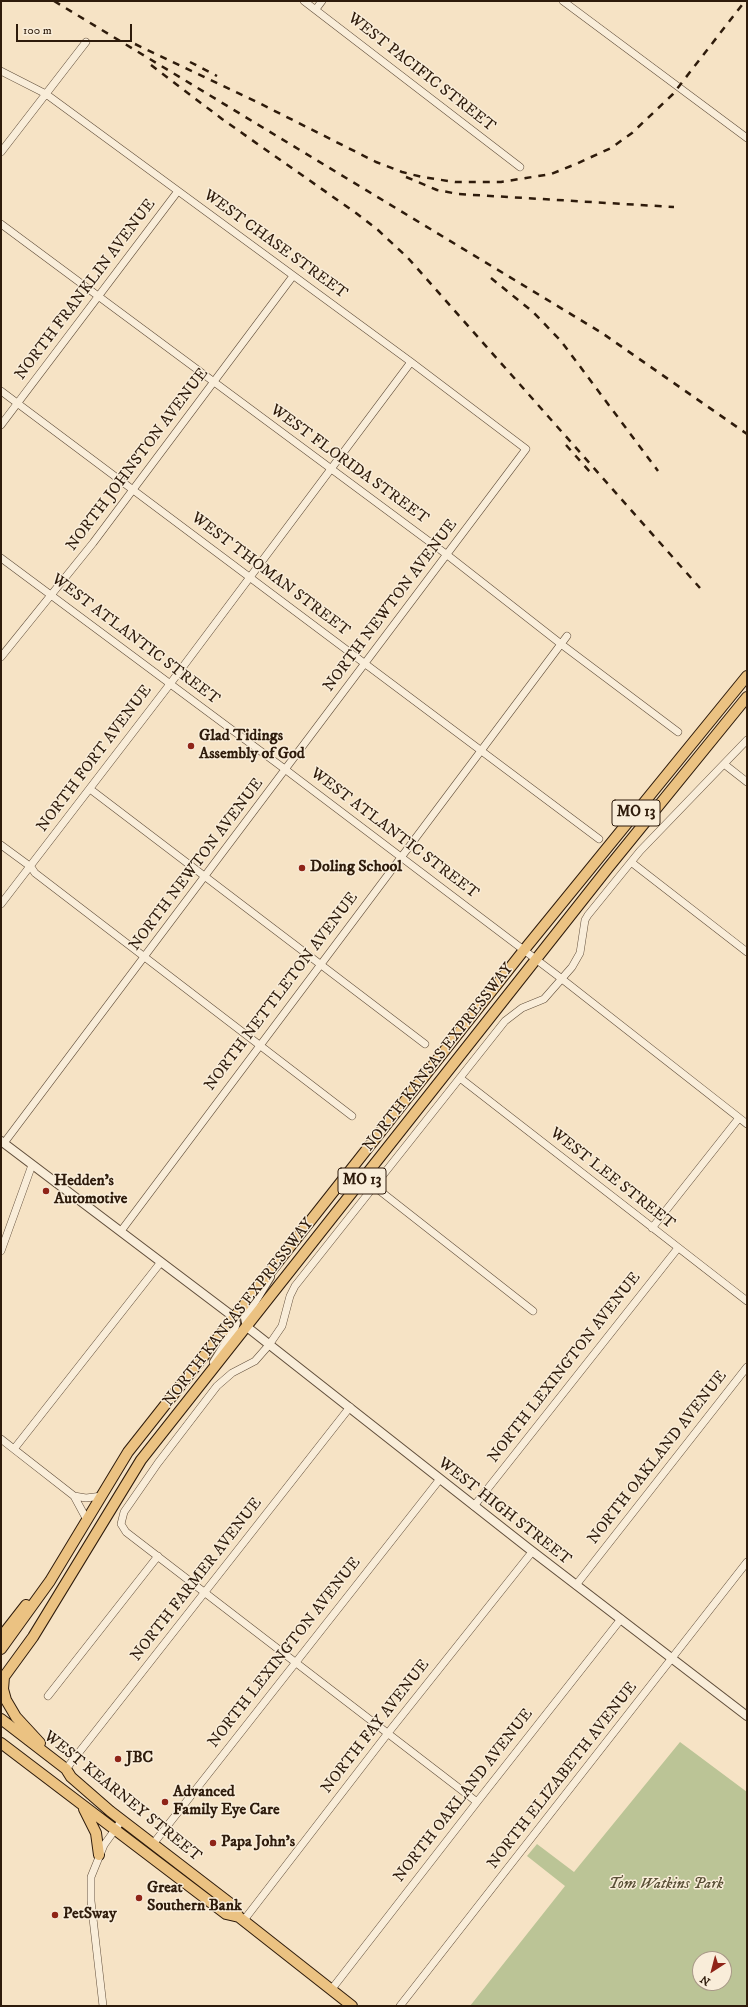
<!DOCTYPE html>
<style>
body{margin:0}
#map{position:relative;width:748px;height:2007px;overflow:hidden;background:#f6e3c5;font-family:"IM FELL DW Pica",serif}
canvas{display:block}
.frame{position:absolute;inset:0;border:2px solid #2e1b0b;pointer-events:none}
.north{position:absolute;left:692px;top:1951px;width:40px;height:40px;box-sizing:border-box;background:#f9edd9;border:1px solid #a89987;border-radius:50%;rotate:216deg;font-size:11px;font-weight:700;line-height:16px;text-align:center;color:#2e1b0b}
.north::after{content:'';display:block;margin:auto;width:14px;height:18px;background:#8f2418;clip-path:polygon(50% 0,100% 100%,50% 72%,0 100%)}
.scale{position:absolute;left:16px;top:24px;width:116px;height:18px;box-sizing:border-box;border:2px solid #2e1b0b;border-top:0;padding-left:5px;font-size:12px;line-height:14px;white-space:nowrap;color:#2e1b0b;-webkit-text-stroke:3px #f9edd9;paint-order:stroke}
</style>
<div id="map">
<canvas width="748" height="2007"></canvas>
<div class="frame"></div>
<div class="north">N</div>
<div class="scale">100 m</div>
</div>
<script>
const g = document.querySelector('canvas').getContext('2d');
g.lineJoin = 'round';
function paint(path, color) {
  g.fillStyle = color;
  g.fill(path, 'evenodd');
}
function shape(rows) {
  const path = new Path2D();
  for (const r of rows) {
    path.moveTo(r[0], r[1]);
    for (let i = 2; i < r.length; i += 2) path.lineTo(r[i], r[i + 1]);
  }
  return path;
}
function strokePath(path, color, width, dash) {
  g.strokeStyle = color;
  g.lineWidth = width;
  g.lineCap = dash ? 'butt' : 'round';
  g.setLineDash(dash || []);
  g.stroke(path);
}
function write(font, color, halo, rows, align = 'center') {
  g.font = font + ' "IM FELL DW Pica",serif';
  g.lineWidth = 3;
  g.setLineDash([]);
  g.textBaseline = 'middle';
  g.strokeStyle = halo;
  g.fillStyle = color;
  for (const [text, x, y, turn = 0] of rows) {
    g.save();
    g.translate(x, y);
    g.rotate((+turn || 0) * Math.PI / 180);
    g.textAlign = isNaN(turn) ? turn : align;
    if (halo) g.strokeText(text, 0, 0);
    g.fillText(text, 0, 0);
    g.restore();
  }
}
paint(shape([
 [680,1742,747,1792,747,2006,470,2006,565,1886,527,1856,537,1844,574,1872],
 [700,1959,724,1959,724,1983,700,1983]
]), '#bbc496');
const minor = shape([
 [304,1,520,167],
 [563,1,747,138],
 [316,9,322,1],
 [1,71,46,94,411,362,526,449,4,1143],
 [1,152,86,42],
 [1,224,446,554,561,644,678,732],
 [1,391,599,839],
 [1,425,178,191],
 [1,558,286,770,562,979,747,1124],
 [1,657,93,543,293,276],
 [724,764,747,782],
 [90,789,425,1044],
 [1,845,31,867,35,873,352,1116],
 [631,862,747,952],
 [1,904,170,684,411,362],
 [460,1078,747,1301],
 [375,1187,533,1311],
 [652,1228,739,1118],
 [121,1231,567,636],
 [1,1251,32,1165],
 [1,1439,74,1496,87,1520],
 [14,1449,161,1262],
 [74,1496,86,1498,102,1496],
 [474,1506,678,1248],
 [576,1585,747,1367],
 [48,1696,158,1556],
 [66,1769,350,1407],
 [477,1802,126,1532,121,1524,124,1512,158,1463,217,1386,232,1373,255,1361,269,1345,282,1326,290,1296,295,1286,505,1021,522,1008,544,999,572,967,580,953,585,920,588,915,640,851,747,740],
 [153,1844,440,1479],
 [244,1920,388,1733,532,1552],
 [331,1990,477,1802,621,1619],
 [103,2006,91,1901,91,1877,104,1845,122,1820],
 [400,2006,747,1562]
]);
const tertiary = shape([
 [1,1141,235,1318,236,1323,234,1330,214,1362],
 [270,1277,245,1318,247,1327,528,1548,747,1716]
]);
const primary = shape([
 [1,1637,26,1605],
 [1,1649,50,1581,128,1452,524,950,747,676],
 [4,1677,3,1689,6,1700,16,1717,40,1743],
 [1,1681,33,1637,141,1460,608,868,747,697],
 [1,1719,66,1769,71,1777,110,1811,231,1904,239,1917,352,2006],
 [1,1743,226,1914,239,1917],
 [84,1809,96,1833,99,1855]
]);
strokePath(minor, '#604d3a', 8);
strokePath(tertiary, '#604d3a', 10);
strokePath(primary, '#2e1b0b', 12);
strokePath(minor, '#f9edd9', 7);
strokePath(tertiary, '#f9edd9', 8);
strokePath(primary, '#ebc282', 10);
strokePath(shape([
 [54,1,602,333,747,434],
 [135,44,259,103,376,162,402,172,422,177,455,182,501,182,551,174,576,164,611,148,632,133,673,94,745,1],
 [190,62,217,76],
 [151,65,222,119,356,213,378,230,408,258,700,588],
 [406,177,437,190,458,194,674,207],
 [491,278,533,312,561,341,658,471],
 [566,445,590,472]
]), '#2e1b0b', 2.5, [7, 7]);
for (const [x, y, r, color] of [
 [191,746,4,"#8f2418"],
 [302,868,4,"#8f2418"],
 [46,1191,4,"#8f2418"],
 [118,1759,4,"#8f2418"],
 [165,1802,4,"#8f2418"],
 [213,1843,4,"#8f2418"],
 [139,1898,4,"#8f2418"],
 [55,1915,4,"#8f2418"]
]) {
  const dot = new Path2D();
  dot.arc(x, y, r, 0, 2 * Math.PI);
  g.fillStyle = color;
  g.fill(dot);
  strokePath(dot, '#f9edd9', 1.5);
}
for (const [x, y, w] of [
 [636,813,48],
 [362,1181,48]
]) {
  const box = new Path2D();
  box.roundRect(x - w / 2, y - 13, w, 26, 3);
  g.fillStyle = '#f9edd9';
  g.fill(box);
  strokePath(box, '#2e1b0b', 1);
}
write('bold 15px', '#2e1b0b', null, [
 ["MO 13",636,813],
 ["MO 13",362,1181]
]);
write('16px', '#2e1b0b', '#f9edd9', [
 ["WEST PACIFIC STREET",421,73,38],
 ["WEST CHASE STREET",275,245,36],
 ["NORTH FRANKLIN AVENUE",86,290,-53],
 ["NORTH JOHNSTON AVENUE",138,460,-53],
 ["WEST FLORIDA STREET",349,465,36],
 ["WEST THOMAN STREET",270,575,37],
 ["NORTH NEWTON AVENUE",391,606,-53],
 ["WEST ATLANTIC STREET",135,640,37],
 ["NORTH FORT AVENUE",95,759,-53],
 ["WEST ATLANTIC STREET",394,834,37],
 ["NORTH NEWTON AVENUE",197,865,-53],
 ["NORTH NETTLETON AVENUE",282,992,-53],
 ["NORTH KANSAS EXPRESSWAY",439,1058,-52],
 ["WEST LEE STREET",612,1179,38],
 ["NORTH KANSAS EXPRESSWAY",239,1313,-52],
 ["NORTH LEXINGTON AVENUE",565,1368,-52],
 ["NORTH OAKLAND AVENUE",658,1458,-52],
 ["WEST HIGH STREET",504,1512,38],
 ["NORTH FARMER AVENUE",197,1580,-52],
 ["NORTH LEXINGTON AVENUE",285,1653,-52],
 ["NORTH FAY AVENUE",376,1727,-52],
 ["NORTH ELIZABETH AVENUE",563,1776,-52],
 ["NORTH OAKLAND AVENUE",464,1796,-52],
 ["WEST KEARNEY STREET",122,1797,39]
]);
write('bold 16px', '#2e1b0b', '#f9edd9', [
 ["Glad Tidings",199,737],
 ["Assembly of God",199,755],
 ["Doling School",310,868],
 ["Hedden's",54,1182],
 ["Automotive",54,1200],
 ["JBC",126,1759],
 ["Advanced",173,1793],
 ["Family Eye Care",173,1811],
 ["Papa John's",221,1843],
 ["Great",147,1889],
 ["Southern Bank",147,1907],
 ["PetSway",63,1915]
], 'left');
write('italic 16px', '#584e35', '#f9edd9', [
 ["Tom Watkins Park",666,1885]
]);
</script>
